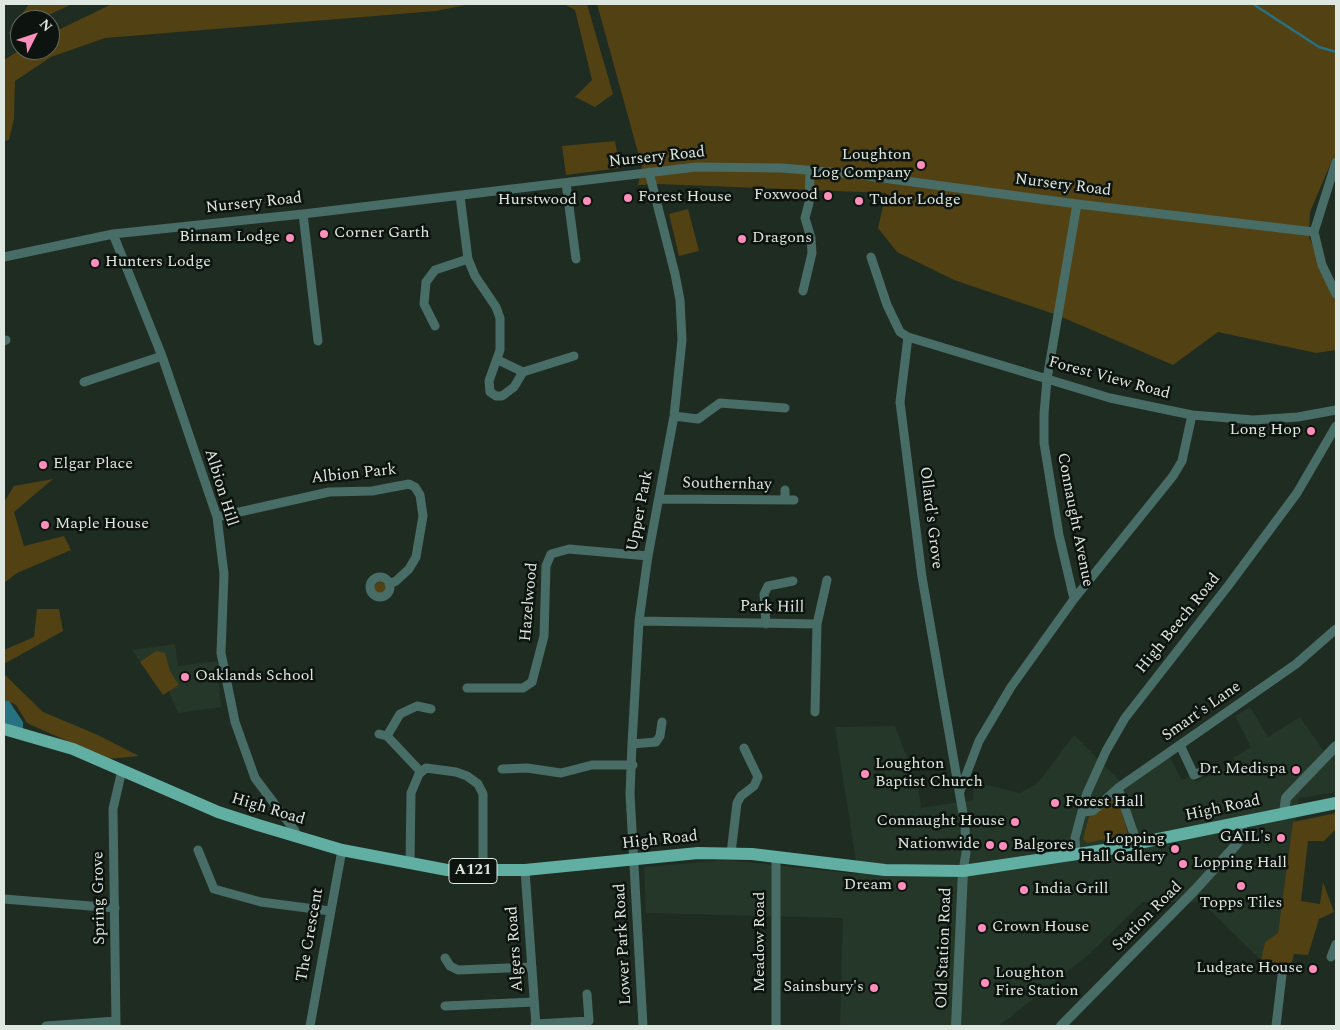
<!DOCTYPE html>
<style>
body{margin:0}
#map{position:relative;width:1340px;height:1030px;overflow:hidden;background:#1f2c22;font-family:Spectral,serif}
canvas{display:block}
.frame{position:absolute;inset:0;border:5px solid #dfe7e1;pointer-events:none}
.north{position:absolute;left:10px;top:10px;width:50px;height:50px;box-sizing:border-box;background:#0d130e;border:1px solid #616862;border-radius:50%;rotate:49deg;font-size:14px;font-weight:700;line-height:20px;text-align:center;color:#dfe7e1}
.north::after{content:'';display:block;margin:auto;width:18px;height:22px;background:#fe8ebc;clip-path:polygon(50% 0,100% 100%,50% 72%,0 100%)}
</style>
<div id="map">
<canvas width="1340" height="1030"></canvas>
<div class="frame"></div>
<div class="north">N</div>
</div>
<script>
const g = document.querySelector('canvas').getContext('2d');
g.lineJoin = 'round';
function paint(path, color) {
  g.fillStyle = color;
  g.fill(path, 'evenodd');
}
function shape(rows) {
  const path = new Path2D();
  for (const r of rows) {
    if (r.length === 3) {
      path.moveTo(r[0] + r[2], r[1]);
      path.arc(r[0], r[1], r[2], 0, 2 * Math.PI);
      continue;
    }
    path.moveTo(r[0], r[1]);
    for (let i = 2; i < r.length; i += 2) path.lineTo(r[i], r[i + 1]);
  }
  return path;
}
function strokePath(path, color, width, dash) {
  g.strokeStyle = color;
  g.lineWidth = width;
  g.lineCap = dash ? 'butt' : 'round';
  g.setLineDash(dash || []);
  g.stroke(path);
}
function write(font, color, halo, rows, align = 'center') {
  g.font = font + ' Spectral,serif';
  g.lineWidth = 5;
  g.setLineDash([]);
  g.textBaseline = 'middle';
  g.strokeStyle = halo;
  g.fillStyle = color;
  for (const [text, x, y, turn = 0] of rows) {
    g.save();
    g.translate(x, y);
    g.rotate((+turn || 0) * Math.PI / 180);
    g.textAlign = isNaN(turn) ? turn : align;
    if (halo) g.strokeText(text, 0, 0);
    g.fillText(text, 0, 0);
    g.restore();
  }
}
paint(shape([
 [175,644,178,666,217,661,221,707,178,713,168,689,162,693,132,650],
 [1250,707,1268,737,1300,717,1323,750,1336,755,1336,792,1299,798,1278,933,1265,942,1261,960,1201,902,1143,902,1087,956,999,1026,840,1026,843,918,646,913,644,867,728,860,858,874,835,727,895,726,918,786,921,808,973,800,974,782,1020,793,1038,783,1074,735,1125,786,1169,756,1182,780,1192,775,1195,782,1236,763,1233,758,1251,747,1235,716]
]), '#253729');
paint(shape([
 [29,4,72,4,38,20,20,20,20,29,8,34],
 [112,4,470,4,436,11,105,38,51,57,15,81,14,119,9,140,4,141,4,60,20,50,50,50,50,34],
 [564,4,587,4,613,94,595,107,575,97,592,80,575,10],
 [597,4,1336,4,1336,157,1333,158,1310,212,1309,237,1336,297,1336,350,1316,353,1218,332,1173,365,1057,315,954,280,897,252,878,228,886,193,659,184,638,185,642,167],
 [615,141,620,168,566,175,562,146],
 [688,209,699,251,679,256,669,214],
 [53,479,14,512,24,546,64,536,71,550,17,573,4,583,4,502,14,486],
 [380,588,6],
 [37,609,59,609,63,631,4,664,4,650,34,637],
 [156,651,165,653,170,671,179,685,163,695,140,662],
 [4,674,43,712,98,735,139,756,107,759,27,723,16,705,4,699],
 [1117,797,1128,834,1087,843,1083,839,1089,816,1093,816,1111,799],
 [1336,813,1336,829,1324,841,1308,841,1301,901,1320,904,1323,882,1334,912,1319,919,1308,955,1294,954,1291,966,1261,960,1265,942,1278,933,1293,822]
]), '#514113');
paint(shape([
 [4,700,9,701,23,722,23,730,4,724]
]), '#287181');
strokePath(shape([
 [1253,4,1319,47,1336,52]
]), '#287181', 2.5);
strokePath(shape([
 [1336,162,1314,232,1322,265,1336,294],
 [566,183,576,259],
 [460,196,468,259,475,276,496,307,500,318,500,350,489,381,490,392,496,396,502,396,514,387,523,372,574,356],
 [303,214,318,341],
 [113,234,162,356,217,517,224,574,221,653,235,722,255,778,295,831,296,837],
 [4,257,113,234,303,214,696,167,782,168,853,174,1077,204,1314,232],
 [871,257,887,305,900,332,908,337,1110,398,1192,415,1253,420,1298,417,1336,410],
 [803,291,812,253,811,238,805,218,809,203,810,171],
 [435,326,424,304,426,282,435,270,468,259],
 [908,337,900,402,922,577,965,825,966,853,963,871],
 [4,341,6,340],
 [498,360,523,372],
 [84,382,162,356],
 [674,416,698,419,720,403,785,408],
 [660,499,794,500],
 [785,500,785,490],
 [217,517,329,492,372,491,409,484,415,487,420,495,423,516,416,557,409,569,396,581,389,584],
 [380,587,10],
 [1074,599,1059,535,1044,443,1044,414,1047,379,1077,204],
 [639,621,817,624,815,712],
 [766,624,764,594,768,586,793,581],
 [817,624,827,580],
 [467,688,523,688,532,682,544,636,546,566,551,554,569,549,648,556],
 [379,734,387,736,421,772],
 [387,736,400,714,417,706,431,709],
 [632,744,656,742,660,736,662,722],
 [1180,745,1194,775,1207,769],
 [502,769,527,768,561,773,592,765,633,765],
 [1118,788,1137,843],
 [960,791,979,741,1011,687,1074,599,1173,476,1182,461,1192,415],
 [1083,812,1093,811,1118,788,1296,664,1336,629],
 [198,850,214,889,261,902,330,911],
 [731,853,737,803,741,796,754,786,758,777,744,748],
 [1076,854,1075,838,1087,793,1106,751,1125,718,1228,586,1297,493,1336,426],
 [410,864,411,793,419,774,426,768,456,772,467,776,478,784,483,794,483,872],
 [525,870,536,1026],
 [4,899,115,908],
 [1331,957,1336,944],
 [445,958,450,966,458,970,532,967],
 [445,1006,534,1002],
 [535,1024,589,1021,587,994],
 [46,1026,116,1021],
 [116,1026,113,809,122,770],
 [310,1026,342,850],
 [643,1026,630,794,632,744,639,621,648,556,674,416,682,340,680,300,675,274,649,172],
 [776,1026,776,857],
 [1276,1026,1282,975]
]), '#486c66', 9);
strokePath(shape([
 [1284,813,1286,798,1336,746],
 [956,1026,963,871],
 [1061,1026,1194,891,1236,845,1243,834,1241,821]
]), '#486c66', 10);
strokePath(shape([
 [4,729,73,749,218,812,258,825,342,850,447,870,525,870,698,853,752,854,885,870,963,871,1104,850,1336,803]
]), '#61aea3', 12);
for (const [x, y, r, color] of [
 [921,165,5,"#fe8ebc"],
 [828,196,5,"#fe8ebc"],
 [628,198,5,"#fe8ebc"],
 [587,201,5,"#fe8ebc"],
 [859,201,5,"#fe8ebc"],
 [324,234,5,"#fe8ebc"],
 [290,238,5,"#fe8ebc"],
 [742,239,5,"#fe8ebc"],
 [95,263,5,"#fe8ebc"],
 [1311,431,5,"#fe8ebc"],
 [43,465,5,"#fe8ebc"],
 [45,525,5,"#fe8ebc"],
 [185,677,5,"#fe8ebc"],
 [1296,770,5,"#fe8ebc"],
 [865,774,5,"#fe8ebc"],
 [1055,803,5,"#fe8ebc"],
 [1015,822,5,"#fe8ebc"],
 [1281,838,5,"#fe8ebc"],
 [990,845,5,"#fe8ebc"],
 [1003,846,5,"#fe8ebc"],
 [1175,849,5,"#fe8ebc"],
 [1183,864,5,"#fe8ebc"],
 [902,886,5,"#fe8ebc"],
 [1241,886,5,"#fe8ebc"],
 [1024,890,5,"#fe8ebc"],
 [982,928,5,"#fe8ebc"],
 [1313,969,5,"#fe8ebc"],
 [985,983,5,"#fe8ebc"],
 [874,988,5,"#fe8ebc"]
]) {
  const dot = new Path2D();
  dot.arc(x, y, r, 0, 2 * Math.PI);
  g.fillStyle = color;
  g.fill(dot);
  strokePath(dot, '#0d130e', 2);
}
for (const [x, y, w] of [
 [473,871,48]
]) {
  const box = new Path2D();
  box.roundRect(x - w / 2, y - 12.5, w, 25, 4);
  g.fillStyle = '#0d130e';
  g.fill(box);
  strokePath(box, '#dfe7e1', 1);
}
write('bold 15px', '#dfe7e1', null, [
 ["A121",473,871]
]);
write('16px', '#dfe7e1', '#0d130e', [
 ["Loughton",911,156,"right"],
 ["Log Company",911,174,"right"],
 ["Foxwood",818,196,"right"],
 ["Forest House",638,198],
 ["Hurstwood",577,201,"right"],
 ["Tudor Lodge",869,201],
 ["Corner Garth",334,234],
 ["Birnam Lodge",280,238,"right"],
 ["Dragons",752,239],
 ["Hunters Lodge",105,263],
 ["Long Hop",1301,431,"right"],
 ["Elgar Place",53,465],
 ["Maple House",55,525],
 ["Oaklands School",195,677],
 ["Loughton",875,765],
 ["Baptist Church",875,783],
 ["Dr. Medispa",1286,770,"right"],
 ["Forest Hall",1065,803],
 ["Connaught House",1005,822,"right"],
 ["GAIL's",1271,838,"right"],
 ["Lopping",1165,840,"right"],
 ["Hall Gallery",1165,858,"right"],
 ["Nationwide",980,845,"right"],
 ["Balgores",1013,846],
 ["Lopping Hall",1193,864],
 ["Dream",892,886,"right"],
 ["India Grill",1034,890],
 ["Topps Tiles",1241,904,"center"],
 ["Crown House",992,928],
 ["Ludgate House",1303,969,"right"],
 ["Loughton",995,974],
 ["Fire Station",995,992],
 ["Sainsbury's",864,988,"right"]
], 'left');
write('16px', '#dfe7e1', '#0d130e', [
 ["Nursery Road",657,158,-6],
 ["Nursery Road",1063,186,7],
 ["Nursery Road",254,204,-6],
 ["Forest View Road",1109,379,15],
 ["Albion Park",354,475,-6],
 ["Southernhay",727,485,1],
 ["Albion Hill",220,488,73],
 ["Upper Park",641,511,-79],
 ["Ollard's Grove",930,518,83],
 ["Connaught Avenue",1074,520,79],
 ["Hazelwood",530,602,-85],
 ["Park Hill",772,608,1],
 ["High Beech Road",1179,624,-51],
 ["Smart's Lane",1202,712,-35],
 ["High Road",1223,809,-12],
 ["High Road",268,810,17],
 ["High Road",660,841,-6],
 ["Spring Grove",100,898,-91],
 ["Station Road",1148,917,-45],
 ["The Crescent",311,935,-80],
 ["Meadow Road",761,942,-90],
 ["Lower Park Road",624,944,-93],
 ["Old Station Road",945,948,-88],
 ["Algers Road",516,949,-94]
]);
</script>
